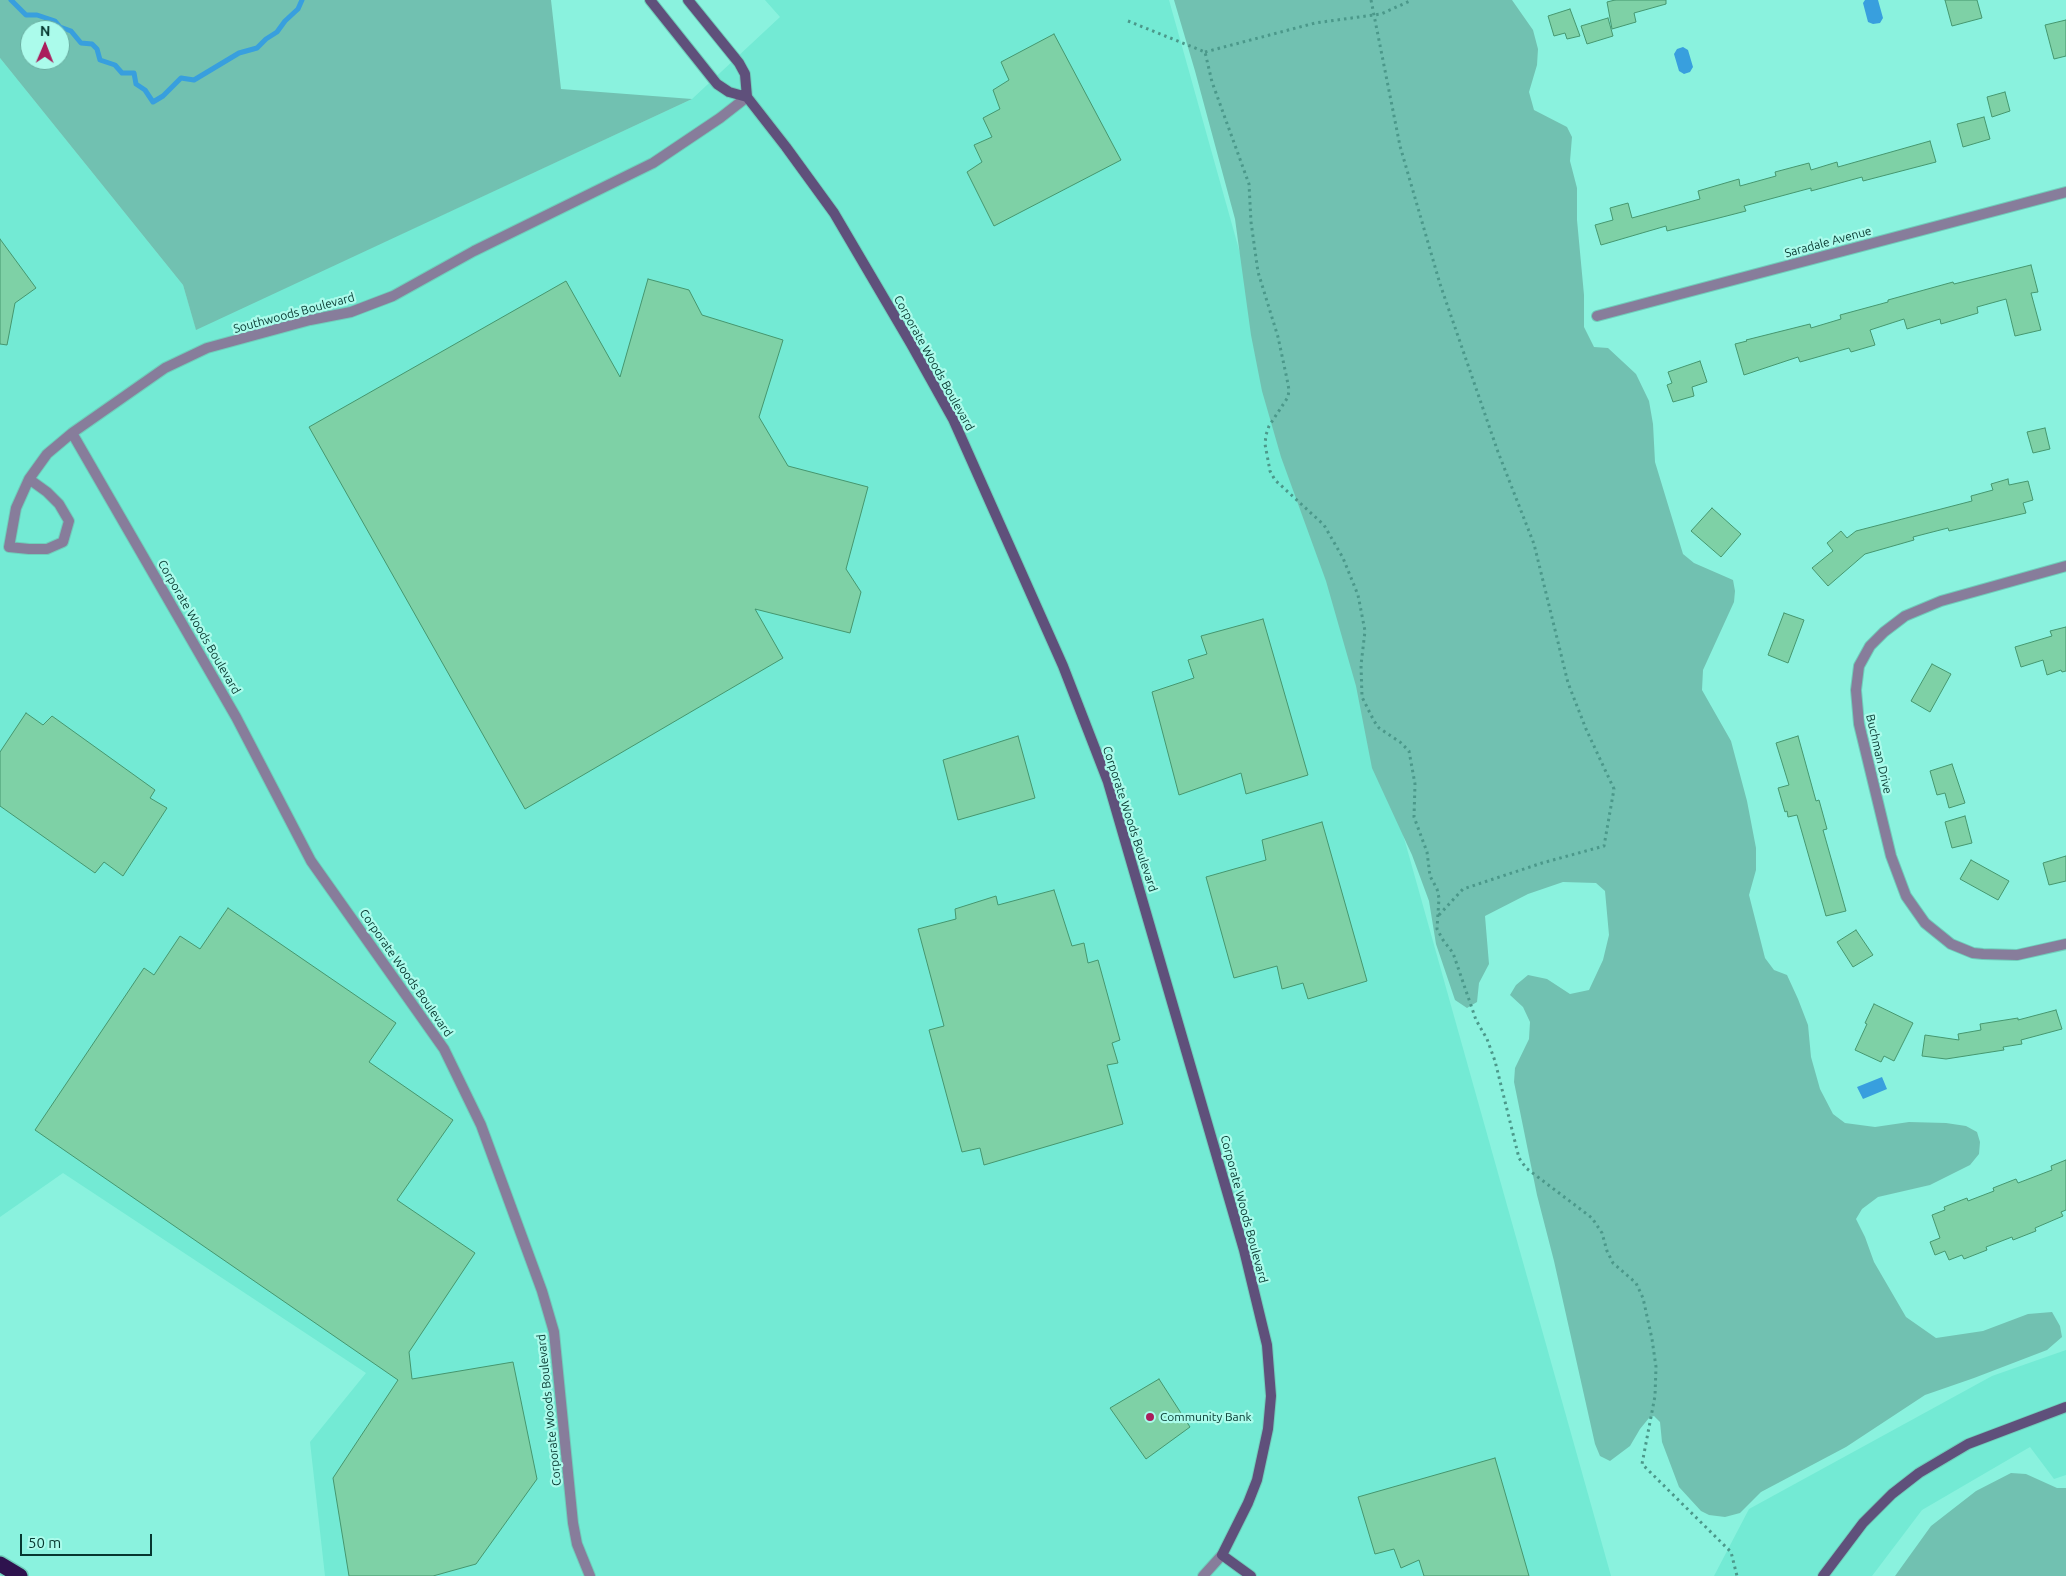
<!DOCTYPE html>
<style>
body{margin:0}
#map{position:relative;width:2066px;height:1576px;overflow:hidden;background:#8af2de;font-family:Ubuntu,sans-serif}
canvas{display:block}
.north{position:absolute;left:20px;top:20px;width:50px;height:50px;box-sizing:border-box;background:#abfbeb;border:1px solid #69ada0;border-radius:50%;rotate:1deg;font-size:14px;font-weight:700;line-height:20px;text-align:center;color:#06372f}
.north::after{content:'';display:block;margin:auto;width:18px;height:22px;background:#aa1d5c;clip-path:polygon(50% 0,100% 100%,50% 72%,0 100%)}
.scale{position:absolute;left:20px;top:1534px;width:132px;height:22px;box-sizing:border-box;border:2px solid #06372f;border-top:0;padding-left:6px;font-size:15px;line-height:18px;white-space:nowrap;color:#06372f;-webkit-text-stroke:4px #abfbeb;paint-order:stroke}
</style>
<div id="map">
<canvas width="2066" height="1576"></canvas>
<div class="north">N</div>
<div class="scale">50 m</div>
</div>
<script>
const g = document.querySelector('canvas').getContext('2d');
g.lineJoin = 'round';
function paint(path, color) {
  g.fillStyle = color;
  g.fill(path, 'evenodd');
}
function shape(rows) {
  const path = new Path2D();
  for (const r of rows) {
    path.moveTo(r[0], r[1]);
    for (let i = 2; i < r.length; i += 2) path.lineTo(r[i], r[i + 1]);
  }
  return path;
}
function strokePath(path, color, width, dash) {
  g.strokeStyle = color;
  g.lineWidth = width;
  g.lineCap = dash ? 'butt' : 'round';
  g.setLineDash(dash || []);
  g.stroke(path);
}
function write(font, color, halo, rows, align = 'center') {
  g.font = font + ' Ubuntu,sans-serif';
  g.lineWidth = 4.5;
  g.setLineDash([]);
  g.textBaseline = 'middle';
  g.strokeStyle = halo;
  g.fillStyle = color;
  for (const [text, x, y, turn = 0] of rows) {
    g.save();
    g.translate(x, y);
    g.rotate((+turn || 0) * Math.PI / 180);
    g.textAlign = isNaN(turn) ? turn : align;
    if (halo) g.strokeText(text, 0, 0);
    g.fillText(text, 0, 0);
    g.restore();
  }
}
paint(shape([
 [765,0,1169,0,1611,1576,325,1576,310,1442,366,1373,63,1173,0,1217,0,58,183,285,196,329,692,99,780,17],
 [2066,1350,2066,1475,2054,1479,2030,1447,1922,1510,1872,1576,1714,1576,1749,1509,1992,1376]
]), '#73ead4');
paint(shape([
 [0,0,551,0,561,89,692,99,196,330,183,285,0,58],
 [30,30,60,30,60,60,30,60],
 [1174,0,1512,0,1533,30,1538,49,1537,65,1529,92,1534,110,1567,127,1572,137,1570,161,1577,188,1577,220,1584,295,1584,327,1594,347,1608,348,1636,374,1649,401,1653,424,1655,462,1683,554,1694,563,1733,580,1735,591,1734,602,1703,670,1702,690,1731,741,1747,801,1756,848,1756,870,1749,895,1765,958,1774,970,1787,975,1798,999,1808,1025,1811,1057,1820,1089,1833,1114,1845,1123,1875,1127,1909,1122,1946,1123,1966,1126,1977,1132,1980,1142,1979,1154,1970,1165,1930,1185,1878,1197,1862,1209,1856,1219,1865,1237,1874,1262,1906,1317,1936,1338,1983,1331,2028,1314,2052,1312,2060,1326,2062,1337,2047,1350,1974,1378,1925,1395,1846,1447,1761,1492,1740,1513,1725,1517,1709,1515,1701,1511,1679,1487,1662,1442,1660,1422,1654,1416,1649,1418,1640,1429,1630,1446,1610,1461,1600,1456,1595,1444,1554,1261,1537,1195,1514,1082,1515,1068,1529,1039,1530,1022,1523,1007,1510,995,1516,985,1528,975,1547,979,1570,994,1589,990,1603,960,1609,935,1605,891,1596,883,1563,882,1528,894,1485,916,1489,964,1479,983,1477,1002,1467,1008,1455,1000,1436,944,1429,901,1412,855,1372,768,1356,686,1326,581,1281,457,1262,391,1251,335,1235,219,1195,71],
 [2011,1473,2026,1474,2057,1488,2066,1488,2066,1576,1895,1576,1931,1526,1976,1491]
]), '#71c1b1');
paint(shape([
 [1865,0,1878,0,1883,18,1880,23,1873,24,1868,22,1863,3],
 [1683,47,1688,50,1693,67,1690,72,1684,74,1679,71,1674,54,1677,49],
 [1882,1077,1887,1089,1863,1099,1857,1087]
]), '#389fde');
strokePath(shape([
 [11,0,26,15,37,15,55,21,60,27,71,31,81,43,92,44,97,49,100,60,115,65,122,73,134,73,136,84,145,90,153,102,163,96,181,78,194,80,239,53,257,48,266,39,277,32,285,21,298,9,302,0]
]), '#389fde', 5);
const building = shape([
 [1615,0,1666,0,1666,4,1634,13,1636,22,1612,29,1607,2,1615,0],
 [1945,0,1977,0,1982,18,1952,26,1945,0],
 [1570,9,1580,36,1567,39,1565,33,1554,36,1548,16,1570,9],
 [1608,18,1613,36,1587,44,1581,26,1608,18],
 [2066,20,2066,56,2054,59,2045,25,2066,20],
 [1054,34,1121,160,994,226,967,172,982,162,974,145,992,137,983,118,1000,109,993,90,1009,80,1001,62,1054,34],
 [2005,92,2010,111,1992,117,1987,97,2005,92],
 [1984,117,1990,139,1963,147,1957,124,1984,117],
 [1930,141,1936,162,1863,181,1862,177,1811,191,1811,188,1744,206,1746,211,1715,219,1667,231,1666,226,1601,245,1595,225,1613,220,1610,208,1628,203,1632,218,1700,199,1698,191,1739,179,1740,186,1776,176,1775,172,1809,163,1811,170,1837,162,1838,167,1930,141],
 [0,239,36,288,15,303,7,345,0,344,0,239],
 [2031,265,2038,292,2031,293,2041,330,2015,336,2006,299,1977,307,1978,313,1941,324,1940,319,1907,329,1904,319,1870,330,1875,345,1851,352,1849,348,1800,362,1798,357,1744,375,1735,344,1747,341,1746,340,1810,324,1811,328,1841,319,1840,315,1888,302,1888,300,1953,282,1954,284,2031,265],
 [648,279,689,290,702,315,783,340,759,417,788,466,868,487,846,569,861,592,850,633,755,609,783,658,525,809,309,427,566,281,620,377,648,279],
 [1700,361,1707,382,1692,387,1694,396,1673,402,1667,385,1672,383,1668,372,1700,361],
 [2045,428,2050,449,2033,453,2027,432,2045,428],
 [2008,479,2009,485,2028,481,2033,500,2023,503,2026,513,1949,531,1948,528,1913,537,1914,540,1865,554,1828,586,1812,568,1833,551,1827,543,1841,531,1847,538,1856,531,1972,501,1971,496,1993,490,1991,484,2008,479],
 [1712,508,1741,534,1721,557,1691,531,1712,508],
 [1784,613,1804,620,1788,663,1768,655,1784,613],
 [1263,619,1308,775,1246,794,1241,773,1179,795,1152,692,1194,678,1188,660,1207,654,1201,636,1263,619],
 [2066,627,2066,671,2062,672,2061,670,2047,675,2043,660,2021,667,2015,647,2052,636,2050,631,2066,627],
 [1932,664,1951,674,1930,712,1911,701,1932,664],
 [26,713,43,725,52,716,155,790,150,798,167,808,123,876,104,862,95,873,0,806,0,752,26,713],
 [1018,736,1035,798,958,820,943,760,1018,736],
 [1798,736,1816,801,1819,800,1827,829,1823,830,1846,911,1826,916,1797,815,1788,817,1787,811,1785,812,1778,788,1789,785,1776,743,1798,736],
 [1952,764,1965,803,1949,808,1945,793,1937,795,1930,771,1952,764],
 [1965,816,1972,843,1952,848,1945,822,1965,816],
 [1322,822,1367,981,1308,999,1303,983,1282,989,1277,966,1234,978,1206,877,1266,860,1262,840,1322,822],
 [2066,856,2066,881,2049,885,2043,863,2066,856],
 [1971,860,2009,881,1998,900,1960,879,1971,860],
 [1054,890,1072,946,1084,943,1088,963,1098,960,1120,1040,1112,1043,1118,1063,1107,1065,1123,1124,984,1165,980,1148,962,1152,929,1030,944,1026,918,929,956,919,955,909,996,896,998,905,1054,890],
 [228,908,396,1023,369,1062,453,1120,397,1200,475,1253,409,1352,412,1379,513,1362,537,1479,476,1564,433,1576,349,1576,333,1478,398,1380,35,1130,144,968,154,975,180,936,200,949,228,908],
 [1856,930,1873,955,1853,967,1837,942,1856,930],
 [1874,1004,1913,1023,1894,1061,1884,1056,1881,1062,1855,1050,1867,1024,1865,1023,1874,1004],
 [2056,1010,2062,1029,2021,1040,2022,1044,2003,1047,2004,1050,1946,1059,1922,1056,1925,1035,1959,1040,1958,1034,1981,1030,1980,1024,2018,1018,2018,1020,2056,1010],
 [2066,1160,2066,1210,2061,1212,2063,1216,2035,1228,2036,1231,2013,1240,2012,1237,1986,1247,1987,1250,1964,1259,1962,1255,1949,1260,1945,1251,1935,1255,1930,1242,1940,1238,1932,1215,1945,1210,1944,1207,1967,1198,1968,1201,1994,1191,1993,1188,2016,1179,2018,1183,2052,1170,2051,1166,2066,1160],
 [1159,1379,1190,1427,1146,1459,1110,1408,1159,1379],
 [1495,1458,1529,1576,1424,1576,1419,1560,1401,1568,1394,1549,1375,1554,1358,1497,1495,1458]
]);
paint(building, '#7ed1a6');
strokePath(building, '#45976f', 1);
const street = shape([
 [1597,316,2066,192],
 [72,433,236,717,311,861,444,1049,481,1125,542,1291,554,1332,573,1523,577,1544,590,1576],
 [29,479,47,492,59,504,69,521,63,542,47,549,29,549,9,547,16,508,29,479,47,454,72,433,165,368,207,348,310,320,351,312,393,296,474,251,653,163,720,118,747,97],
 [2066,566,1941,601,1905,616,1884,632,1870,646,1859,666,1856,690,1859,724,1891,856,1906,896,1925,923,1951,944,1973,953,1983,954,2017,955,2066,944],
 [1203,1576,1222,1555]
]);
const secondary = shape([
 [650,0,717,84,729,92,747,97],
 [688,0,739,63,745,74,747,97,786,147,834,213,911,344,953,419,1063,666,1108,782,1244,1250,1267,1345,1271,1396,1268,1429,1257,1480,1248,1503,1222,1555,1251,1576],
 [1823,1576,1863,1523,1892,1494,1919,1473,1968,1444,2066,1407]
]);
const highway = shape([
 [0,1564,20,1576]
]);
strokePath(street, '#70cdbb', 12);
strokePath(secondary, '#70cdbb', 12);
strokePath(highway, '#70cdbb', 18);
strokePath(shape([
 [1371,0,1400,146,1440,284,1498,452,1534,544,1568,683,1586,729,1614,789,1604,846,1542,863,1463,889,1438,916],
 [1128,21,1205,52,1212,82,1249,184,1251,222,1258,272,1278,337,1287,379,1289,390,1288,397,1269,426,1266,435,1265,444,1270,471,1275,480,1324,525,1343,558,1358,595,1365,631,1361,665,1362,697,1374,721,1379,728,1400,742,1409,751,1415,784,1414,817,1427,852,1430,876,1437,889,1439,898,1437,929,1443,940,1453,953,1476,1020,1487,1039,1495,1061,1519,1158,1526,1168,1592,1218,1602,1233,1607,1251,1613,1263,1636,1283,1643,1298,1652,1339,1656,1367,1655,1396,1642,1464,1731,1552,1737,1576],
 [1205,52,1315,23,1381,14,1412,0]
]), '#4b988a', 3, [2.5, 4]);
strokePath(street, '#877d9b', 10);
strokePath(secondary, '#5f507b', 10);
strokePath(highway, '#2e134e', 15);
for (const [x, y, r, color] of [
 [1150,1417,5,"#aa1d5c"]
]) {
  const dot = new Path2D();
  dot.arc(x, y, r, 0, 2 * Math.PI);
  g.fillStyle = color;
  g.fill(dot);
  strokePath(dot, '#abfbeb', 2);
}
write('12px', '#06372f', '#abfbeb', [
 ["Saradale Avenue",1828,242,-15],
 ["Southwoods Boulevard",294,313,-15],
 ["Corporate Woods Boulevard",934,363,61],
 ["Corporate Woods Boulevard",199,627,60],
 ["Buchman Drive",1879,754,77],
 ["Corporate Woods Boulevard",1130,819,72],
 ["Corporate Woods Boulevard",406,973,55],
 ["Corporate Woods Boulevard",1244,1209,75],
 ["Corporate Woods Boulevard",549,1410,-96]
]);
write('12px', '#06372f', '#abfbeb', [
 ["Community Bank",1160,1417]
], 'left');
</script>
